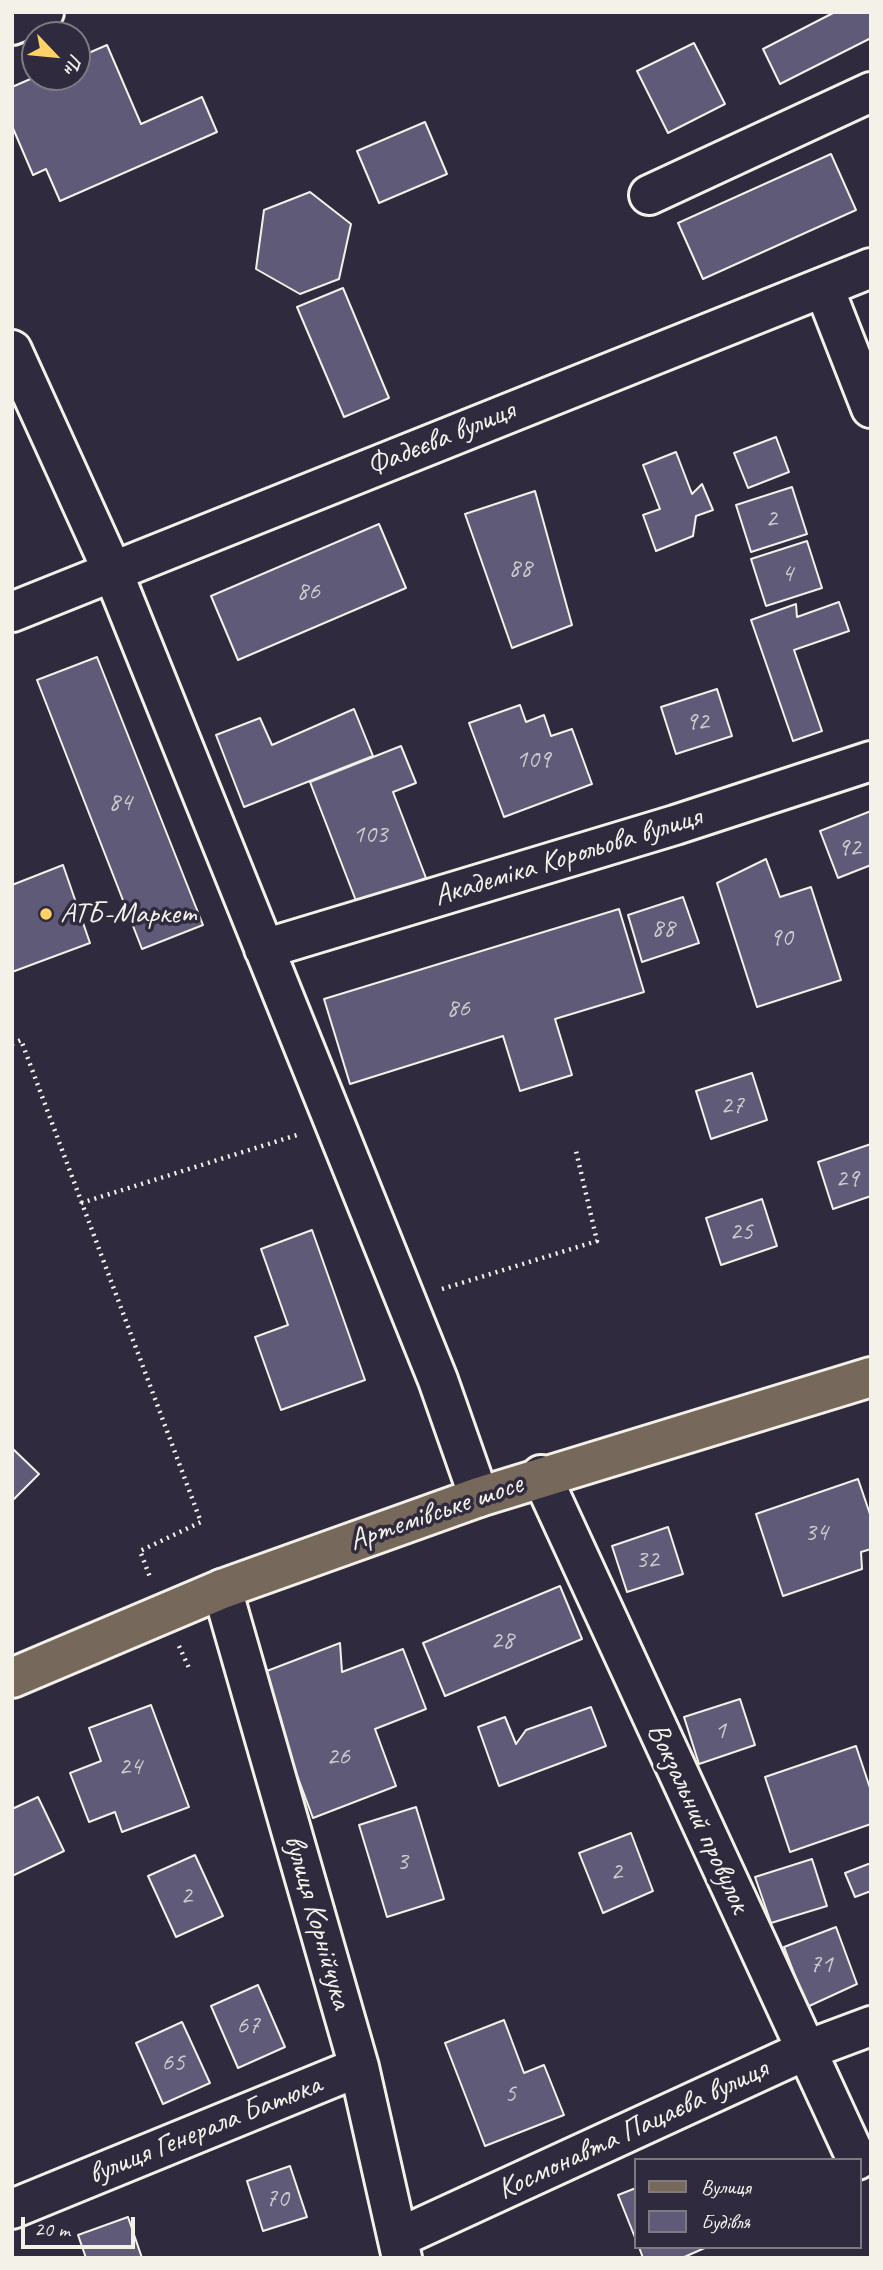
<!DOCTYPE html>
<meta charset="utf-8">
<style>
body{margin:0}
#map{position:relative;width:883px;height:2270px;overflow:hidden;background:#2f2a3d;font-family:Caveat,sans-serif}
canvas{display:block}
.frame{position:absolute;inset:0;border:14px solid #f4f1e8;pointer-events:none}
.legend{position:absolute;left:634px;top:2158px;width:228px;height:91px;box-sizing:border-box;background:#2f2a3d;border:2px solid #7e7a81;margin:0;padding:9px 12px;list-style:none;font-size:21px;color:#f4f1e8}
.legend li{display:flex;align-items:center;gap:14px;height:35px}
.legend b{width:35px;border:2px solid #7e7a81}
.north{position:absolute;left:21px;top:21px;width:70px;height:70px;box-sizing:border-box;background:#2f2a3d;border:2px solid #7e7a81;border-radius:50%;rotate:116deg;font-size:19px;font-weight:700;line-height:28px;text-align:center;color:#f4f1e8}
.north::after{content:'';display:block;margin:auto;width:24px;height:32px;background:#ffd166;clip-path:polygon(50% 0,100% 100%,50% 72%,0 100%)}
.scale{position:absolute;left:21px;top:2217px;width:114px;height:32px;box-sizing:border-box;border:4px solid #f4f1e8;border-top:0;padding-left:9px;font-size:21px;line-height:24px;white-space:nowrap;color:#f4f1e8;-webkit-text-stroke:5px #2f2a3d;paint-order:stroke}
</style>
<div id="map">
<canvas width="883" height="2270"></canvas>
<div class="frame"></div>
<ul class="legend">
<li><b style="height:9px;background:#76695c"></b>Вулиця</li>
<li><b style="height:19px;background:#5e5a78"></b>Будівля</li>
</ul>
<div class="north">Пн</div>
<div class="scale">20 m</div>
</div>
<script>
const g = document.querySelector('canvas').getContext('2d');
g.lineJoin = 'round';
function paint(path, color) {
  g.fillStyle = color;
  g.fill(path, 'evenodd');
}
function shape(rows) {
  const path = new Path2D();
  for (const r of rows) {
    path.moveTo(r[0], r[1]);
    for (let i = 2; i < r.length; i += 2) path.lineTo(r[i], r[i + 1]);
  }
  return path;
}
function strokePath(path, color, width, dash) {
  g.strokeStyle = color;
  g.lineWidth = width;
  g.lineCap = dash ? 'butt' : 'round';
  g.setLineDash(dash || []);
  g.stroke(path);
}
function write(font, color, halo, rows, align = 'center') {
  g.font = font + ' Caveat,sans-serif';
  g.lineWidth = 7;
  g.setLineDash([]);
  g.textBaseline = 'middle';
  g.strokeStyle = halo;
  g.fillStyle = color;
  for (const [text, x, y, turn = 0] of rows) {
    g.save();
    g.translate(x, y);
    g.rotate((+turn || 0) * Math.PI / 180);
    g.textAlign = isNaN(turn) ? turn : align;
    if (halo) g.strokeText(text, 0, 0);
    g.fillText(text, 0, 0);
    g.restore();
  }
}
const building = shape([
 [835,12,871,12,871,38,780,84,763,49,835,12],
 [694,43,725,104,668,133,637,71,694,43],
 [107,45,141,124,202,97,217,132,60,201,46,169,33,175,12,126,12,87,35,77,77,77,77,58,107,45],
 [425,122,447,174,379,203,357,151,425,122],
 [831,154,856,210,703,279,678,223,831,154],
 [310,192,351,224,339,279,300,294,256,269,264,210,310,192],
 [343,288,389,398,344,417,297,307,343,288],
 [776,437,789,472,748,488,734,453,776,437],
 [676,452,692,494,702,484,713,510,696,516,693,536,656,551,643,515,660,509,643,465,676,452],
 [792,487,807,534,751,552,736,505,792,487],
 [535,491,572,625,512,648,465,514,535,491],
 [379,524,406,588,238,660,211,596,379,524],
 [807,541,822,588,766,606,751,559,807,541],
 [839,602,849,631,794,650,822,731,793,741,751,620,796,604,797,617,839,602],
 [97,657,203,925,142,949,37,680,97,657],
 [717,689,732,736,676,754,661,707,717,689],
 [520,705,526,722,544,715,551,736,572,729,592,784,504,817,469,723,520,705],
 [354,709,373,756,244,807,216,735,260,718,272,745,354,709],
 [401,746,416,783,393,792,426,878,358,906,310,782,401,746],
 [871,811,871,865,838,878,820,831,871,811],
 [766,859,780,897,811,887,841,980,757,1007,717,883,766,859],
 [63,865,90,943,12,972,12,885,63,865],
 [683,897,699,943,642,962,628,915,683,897],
 [619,909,644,992,555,1019,572,1075,520,1091,503,1036,350,1084,324,999,619,909],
 [752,1073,767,1120,711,1139,696,1091,752,1073],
 [871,1144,871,1196,833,1209,818,1162,871,1144],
 [762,1199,777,1246,721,1265,706,1218,762,1199],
 [312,1230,365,1380,281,1410,255,1337,288,1325,261,1249,312,1230],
 [12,1448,39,1474,14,1499,12,1497,12,1448],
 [858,1479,871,1517,871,1549,861,1552,862,1569,783,1596,756,1514,858,1479],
 [668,1527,683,1574,627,1592,612,1546,668,1527],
 [560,1586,582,1639,445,1696,423,1643,560,1586],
 [340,1643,342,1672,403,1649,426,1709,375,1729,396,1786,313,1818,259,1674,340,1643],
 [740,1699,755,1745,699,1764,684,1717,740,1699],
 [151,1705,189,1807,122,1832,115,1812,89,1822,70,1773,101,1761,89,1728,151,1705],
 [591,1707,606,1746,499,1786,478,1727,505,1717,516,1744,526,1730,591,1707],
 [856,1746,871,1791,871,1824,790,1852,765,1777,856,1746],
 [38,1797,64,1851,12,1876,12,1809,38,1797],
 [416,1807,444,1899,387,1917,359,1825,416,1807],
 [631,1833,653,1891,603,1913,579,1853,631,1833],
 [195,1855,223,1916,176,1937,148,1876,195,1855],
 [812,1859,827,1906,771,1923,755,1877,812,1859],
 [871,1863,871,1891,855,1897,845,1873,871,1863],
 [836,1927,857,1984,807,2007,784,1947,836,1927],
 [258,1985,285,2047,238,2068,211,2006,258,1985],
 [504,2020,524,2073,544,2065,564,2115,485,2146,445,2043,504,2020],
 [182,2022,210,2083,163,2104,136,2043,182,2022],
 [290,2166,307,2217,263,2231,247,2181,290,2166],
 [636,2188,636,2240,618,2195,636,2188],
 [128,2217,142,2258,86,2258,78,2235,128,2217],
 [639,2247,707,2247,682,2258,643,2258,639,2247]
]);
paint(building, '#5e5a78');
strokePath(building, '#f4f1e8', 2);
const minor = shape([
 [12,25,44,12],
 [649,195,871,92],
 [824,288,871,408],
 [12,350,112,570,438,1380,479,1497],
 [12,612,871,268],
 [264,949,675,825,871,761],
 [541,1475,857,2160],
 [222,1589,359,2067,402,2258],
 [12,2209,359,2067],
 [398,2238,804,2051,871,2026]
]);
const major = shape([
 [12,1678,222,1589,479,1497,871,1377]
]);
strokePath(minor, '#f4f1e8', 44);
strokePath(major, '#f4f1e8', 44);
strokePath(shape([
 [12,1044,21,1040,201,1522,140,1551,150,1577],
 [81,1203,297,1135],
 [442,1289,597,1241,576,1151],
 [179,1646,189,1668]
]), '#f4f1e8', 4.5, [2, 5]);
strokePath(minor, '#2f2a3d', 38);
strokePath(major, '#76695c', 38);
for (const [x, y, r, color] of [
 [46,914,7,"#ffd166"]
]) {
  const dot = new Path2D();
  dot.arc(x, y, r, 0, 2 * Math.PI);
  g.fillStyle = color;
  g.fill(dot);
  strokePath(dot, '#2f2a3d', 2.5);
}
write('26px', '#cecbcc', null, [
 ["2",771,519],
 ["88",520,569],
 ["4",787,574],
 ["86",308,592],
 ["92",697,722],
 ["109",533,760],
 ["84",120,803],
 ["103",370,835],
 ["92",849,848],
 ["88",663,929],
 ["90",781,938],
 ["86",458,1009],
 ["27",732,1106],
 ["29",847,1179],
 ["25",741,1232],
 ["34",816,1533],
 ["32",647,1560],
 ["28",502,1641],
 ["1",720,1731],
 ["26",338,1757],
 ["24",130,1767],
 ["3",402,1862],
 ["2",616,1872],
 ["2",186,1896],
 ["71",821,1965],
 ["67",248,2026],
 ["65",173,2063],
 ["5",510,2094],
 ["70",277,2199]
]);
write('30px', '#f4f1e8', '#2f2a3d', [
 ["Фадєєва вулиця",441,439,-22],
 ["Академіка Корольова вулиця",568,857,-17],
 ["Артемівське шосе",436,1513,-19],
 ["Вокзальний провулок",698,1818,65],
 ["вулиця Корнійчука",317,1922,74],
 ["вулиця Генерала Батюка",205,2130,-22],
 ["Космонавта Пацаєва вулиця",633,2130,-25]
]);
write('30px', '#f4f1e8', '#2f2a3d', [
 ["АТБ-Маркет",60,914]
], 'left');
</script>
